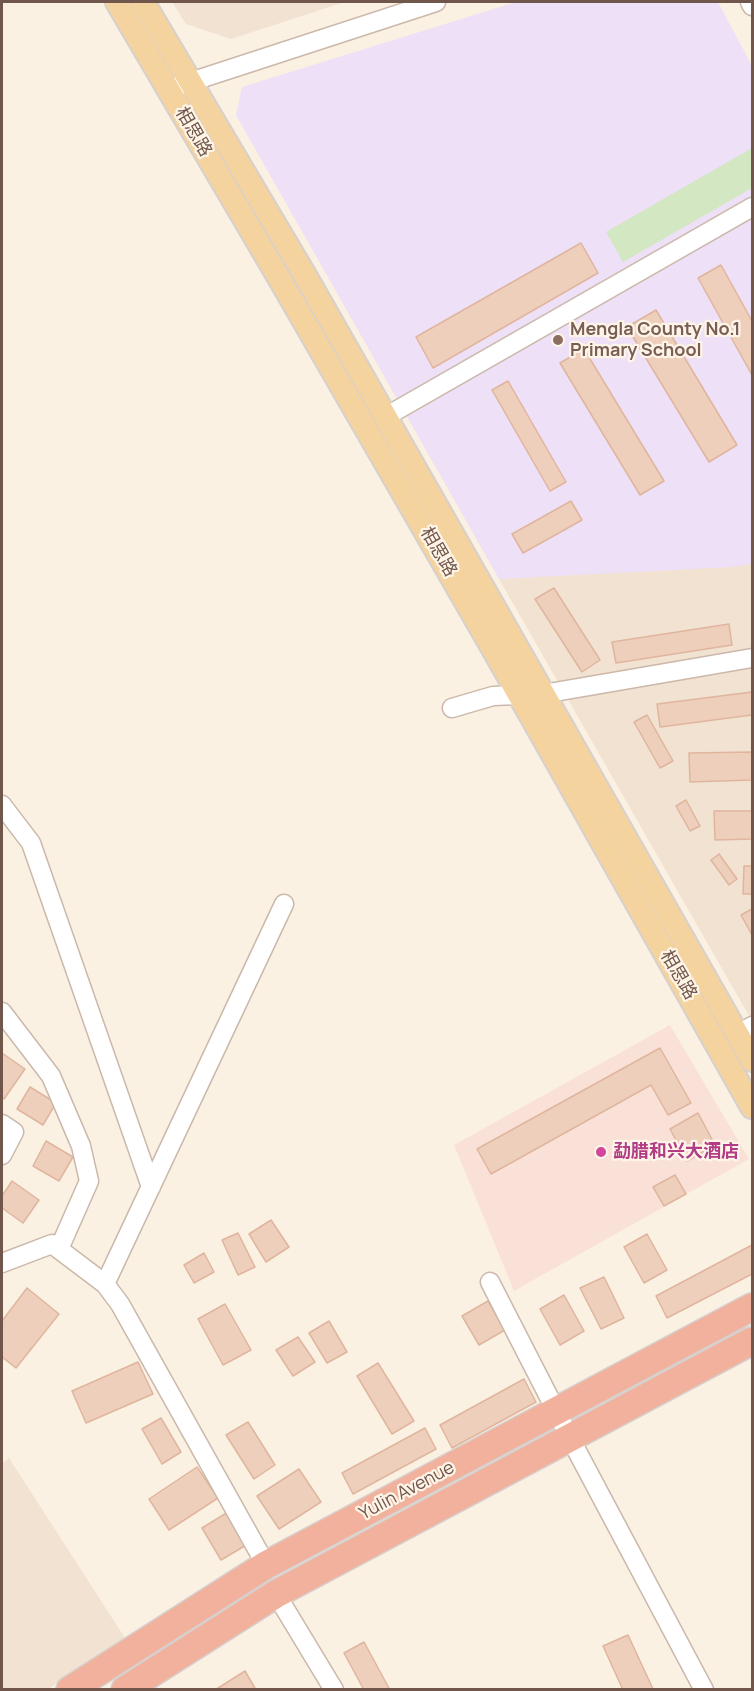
<!DOCTYPE html>
<meta charset="utf-8">
<style>
body{margin:0}
#map{position:relative;width:754px;height:1691px;overflow:hidden;background:#faf1e3;font-family:Manrope,sans-serif}
canvas{display:block}
.frame{position:absolute;inset:0;border:3px solid #71574b;pointer-events:none}
</style>
<div id="map">
<canvas width="754" height="1691"></canvas>
<div class="frame"></div>
</div>
<script>
const g = document.querySelector('canvas').getContext('2d');
g.lineJoin = 'round';
function paint(path, color) {
  g.fillStyle = color;
  g.fill(path, 'evenodd');
}
function shape(rows) {
  const path = new Path2D();
  for (const r of rows) {
    path.moveTo(r[0], r[1]);
    for (let i = 2; i < r.length; i += 2) path.lineTo(r[i], r[i + 1]);
  }
  return path;
}
function strokePath(path, color, width, dash) {
  g.strokeStyle = color;
  g.lineWidth = width;
  g.lineCap = dash ? 'butt' : 'round';
  g.setLineDash(dash || []);
  g.stroke(path);
}
function write(font, color, halo, rows, align = 'center') {
  g.font = font + ' Manrope,"Noto Sans SC",sans-serif';
  g.lineWidth = 4.5;
  g.setLineDash([]);
  g.textBaseline = 'middle';
  g.strokeStyle = halo;
  g.fillStyle = color;
  for (const [text, x, y, turn = 0] of rows) {
    g.save();
    g.translate(x, y);
    g.rotate((+turn || 0) * Math.PI / 180);
    g.textAlign = isNaN(turn) ? turn : align;
    if (halo) g.strokeText(text, 0, 0);
    g.fillText(text, 0, 0);
    g.restore();
  }
}
paint(shape([
 [172,2,345,2,231,39,186,24],
 [752,552,752,1021,499,579],
 [9,1458,125,1638,51,1687,52,1689,2,1690,2,1463]
]), '#f2e2d2');
paint(shape([
 [670,1025,749,1159,514,1291,454,1145]
]), '#fae1d7');
paint(shape([
 [516,2,718,2,752,66,752,564,732,567,499,579,236,115,242,87]
]), '#eee0f7');
paint(shape([
 [752,148,752,188,623,262,606,232]
]), '#d2e7c2');
const building = shape([
 [581,243,598,273,433,368,416,337,581,243],
 [721,265,752,321,752,375,698,278,721,265],
 [656,310,737,445,709,462,627,327,656,310],
 [584,349,664,481,640,495,560,363,584,349],
 [508,381,566,482,550,491,492,390,508,381],
 [571,501,582,520,523,553,512,534,571,501],
 [554,588,600,660,582,672,535,599,554,588],
 [729,624,732,645,616,663,612,642,729,624],
 [752,692,752,715,660,727,657,704,752,692],
 [647,715,673,761,660,768,634,722,647,715],
 [752,752,752,780,690,782,689,753,752,752],
 [686,800,700,826,690,831,676,806,686,800],
 [714,811,752,811,752,839,715,840,714,811],
 [719,854,737,879,729,885,711,860,719,854],
 [744,866,752,866,752,894,743,894,744,866],
 [752,909,752,935,741,915,752,909],
 [660,1048,691,1103,668,1115,651,1085,491,1174,477,1149,660,1048],
 [2,1053,25,1069,4,1099,2,1097,2,1053],
 [30,1087,56,1103,43,1125,17,1109,30,1087],
 [698,1113,715,1145,687,1161,670,1129,698,1113],
 [46,1141,73,1157,59,1181,33,1166,46,1141],
 [675,1175,686,1194,664,1206,653,1187,675,1175],
 [12,1181,39,1200,23,1223,2,1208,2,1196,12,1181],
 [271,1220,289,1247,266,1262,249,1234,271,1220],
 [238,1233,255,1267,238,1275,222,1240,238,1233],
 [647,1234,667,1270,644,1283,624,1247,647,1234],
 [752,1245,752,1274,667,1318,656,1296,752,1245],
 [204,1253,214,1272,194,1283,184,1265,204,1253],
 [604,1277,624,1318,601,1329,580,1288,604,1277],
 [27,1288,59,1314,16,1368,2,1357,2,1321,27,1288],
 [564,1295,584,1331,560,1345,540,1309,564,1295],
 [488,1301,505,1330,479,1345,462,1316,488,1301],
 [225,1304,251,1350,223,1365,198,1319,225,1304],
 [329,1321,347,1352,327,1363,309,1333,329,1321],
 [298,1337,315,1362,293,1376,276,1350,298,1337],
 [138,1362,153,1394,86,1423,72,1391,138,1362],
 [378,1363,414,1421,392,1434,357,1376,378,1363],
 [524,1379,536,1402,452,1448,440,1425,524,1379],
 [161,1418,181,1452,162,1464,142,1429,161,1418],
 [248,1422,275,1465,254,1479,226,1435,248,1422],
 [425,1428,436,1449,353,1494,342,1473,425,1428],
 [197,1467,218,1498,169,1530,149,1499,197,1467],
 [299,1469,321,1502,279,1529,257,1496,299,1469],
 [228,1512,248,1544,221,1560,202,1528,228,1512],
 [628,1635,653,1689,623,1690,603,1646,628,1635],
 [364,1642,390,1690,364,1690,344,1653,364,1642],
 [245,1671,256,1690,215,1690,245,1671]
]);
paint(building, '#eecfbc');
strokePath(building, '#e0b59e', 1.5);
const minor = shape([
 [750,2,752,6],
 [178,86,436,2],
 [385,417,752,207],
 [452,708,493,696,543,694,752,658],
 [2,805,31,843,151,1187],
 [2,1012,51,1076,81,1146,89,1181,59,1249],
 [738,1034,752,1026],
 [2,1124,14,1132,2,1155],
 [2,1263,52,1244,105,1284,120,1304,266,1565],
 [490,1282,570,1438,704,1690],
 [105,1284,284,904],
 [276,1594,334,1690]
]);
const major = shape([
 [117,2,282,283,492,647,752,1107],
 [143,2,303,272,752,1060]
]);
const highway = shape([
 [70,1690,266,1565,752,1307],
 [125,1690,276,1594,752,1341]
]);
strokePath(minor, '#cbb8aa', 21);
strokePath(major, '#d7d0cd', 26);
strokePath(highway, '#d7d0cd', 30);
strokePath(minor, '#fff', 18);
strokePath(major, '#f5d39f', 22);
strokePath(highway, '#f1b19d', 27);
for (const [x, y, r, color] of [
 [558,340,6,"#8d6e63"],
 [601,1152,6,"#d1479c"]
]) {
  const dot = new Path2D();
  dot.arc(x, y, r, 0, 2 * Math.PI);
  g.fillStyle = color;
  g.fill(dot);
  strokePath(dot, '#fef5e8', 2);
}
write('18px', '#71574b', '#fef5e8', [
 ["相思路",193,132,60],
 ["相思路",438,552,60],
 ["相思路",678,975,60],
 ["Yulin Avenue",407,1491,-28]
]);
write('bold 18px', '#785e54', '#fef5e8', [
 ["Mengla County No.1",570,330],
 ["Primary School",570,351]
], 'left');
write('bold 18px', '#b23c85', '#fef5e8', [
 ["勐腊和兴大酒店",613,1152]
], 'left');
</script>
